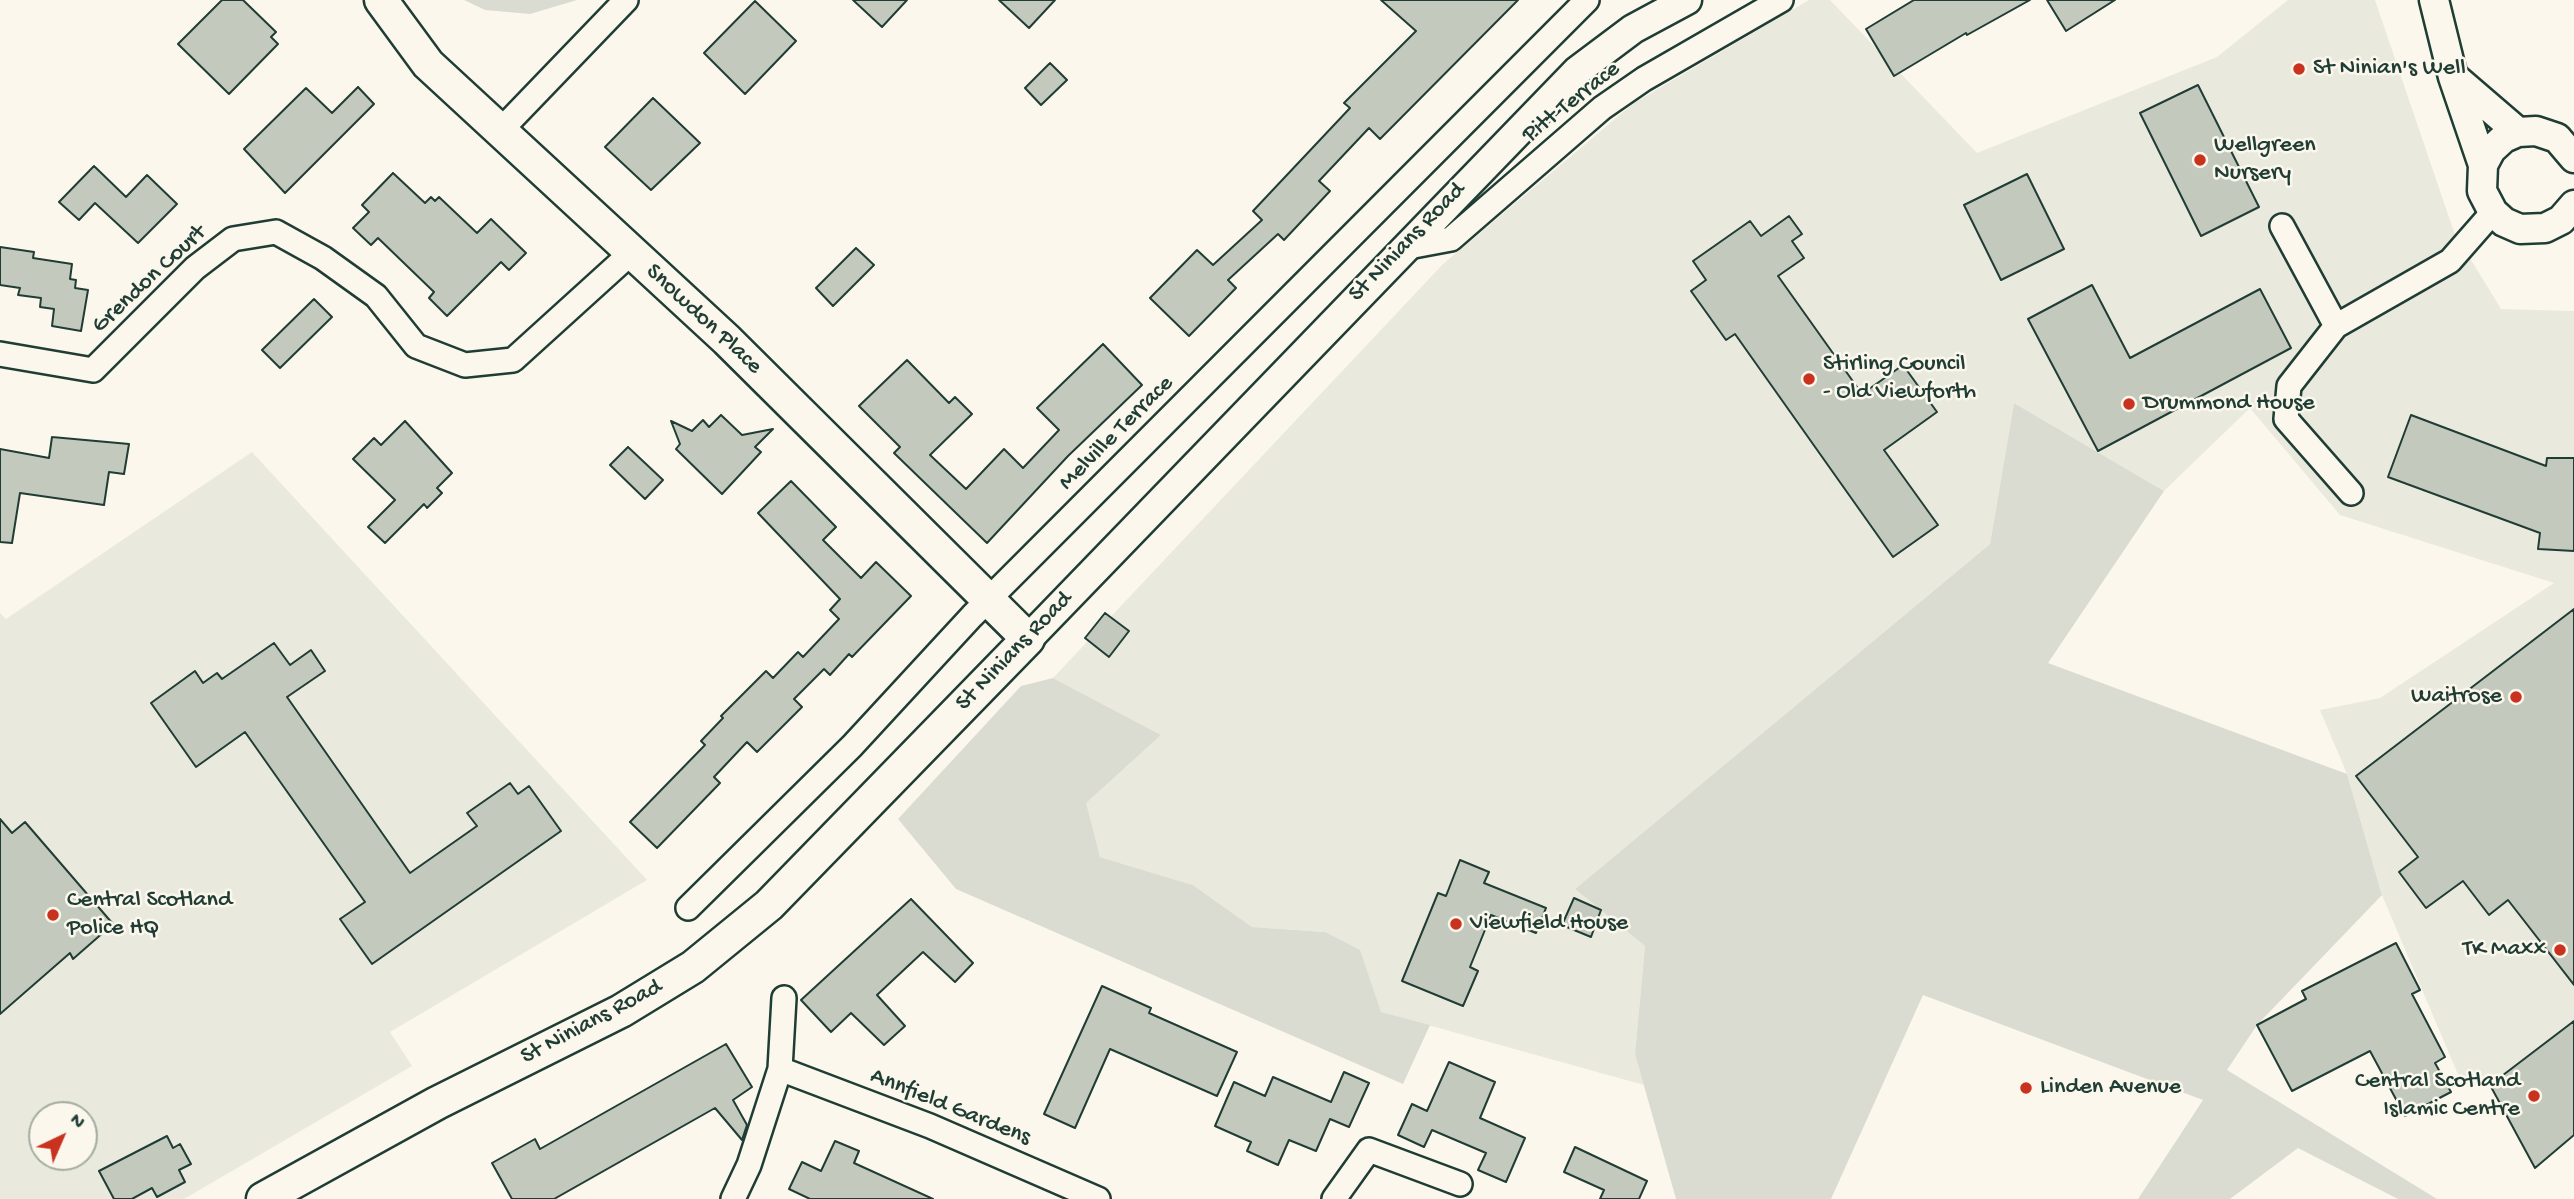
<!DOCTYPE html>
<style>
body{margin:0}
#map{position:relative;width:2574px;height:1199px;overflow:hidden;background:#fbf7ec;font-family:"Gochi Hand",sans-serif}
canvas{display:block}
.north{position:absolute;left:28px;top:1101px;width:70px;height:70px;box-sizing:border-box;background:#fbf7ec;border:2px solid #a3ada2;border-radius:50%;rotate:44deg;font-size:19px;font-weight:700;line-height:28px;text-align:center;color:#1f3d34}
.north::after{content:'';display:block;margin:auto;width:24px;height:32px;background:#c8321e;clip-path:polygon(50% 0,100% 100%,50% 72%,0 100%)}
</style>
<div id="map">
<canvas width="2574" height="1199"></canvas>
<div class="north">N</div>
</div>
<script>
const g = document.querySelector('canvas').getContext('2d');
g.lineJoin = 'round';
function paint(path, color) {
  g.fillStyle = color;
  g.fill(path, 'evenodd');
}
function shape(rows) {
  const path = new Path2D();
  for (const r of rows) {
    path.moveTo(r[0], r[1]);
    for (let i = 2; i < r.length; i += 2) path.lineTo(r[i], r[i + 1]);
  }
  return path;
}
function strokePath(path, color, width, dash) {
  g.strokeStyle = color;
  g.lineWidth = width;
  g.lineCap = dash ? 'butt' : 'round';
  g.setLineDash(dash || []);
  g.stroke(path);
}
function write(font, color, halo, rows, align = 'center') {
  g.font = font + ' "Gochi Hand",sans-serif';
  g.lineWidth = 5;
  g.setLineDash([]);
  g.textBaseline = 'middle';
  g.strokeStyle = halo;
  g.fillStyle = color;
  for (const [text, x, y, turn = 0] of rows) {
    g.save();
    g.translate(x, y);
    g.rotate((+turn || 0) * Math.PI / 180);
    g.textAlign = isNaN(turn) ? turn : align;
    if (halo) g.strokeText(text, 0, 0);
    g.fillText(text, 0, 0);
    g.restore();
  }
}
paint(shape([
 [1809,0,1830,0,1977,153,2217,57,2288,0,2375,0,2454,232,2501,309,2574,311,2574,1020,2490,1085,2462,1084,2382,895,2347,774,2320,710,2380,698,2554,583,2340,515,2250,408,2164,491,2014,403,1990,544,1575,889,1645,946,1635,1054,1644,1085,1381,1012,1325,932,1252,927,1193,885,1100,857,1085,803,1161,735,1053,678,1443,264,1634,103],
 [252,452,647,880,390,1032,412,1066,184,1199,0,1199,0,613,6,619],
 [42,1115,84,1115,84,1157,42,1157]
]), '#eae9de');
paint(shape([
 [464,0,577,0,530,14,485,10],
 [2014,403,2164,491,2048,663,2347,774,2382,895,2257,1025,2227,1070,2437,1199,2398,1199,2298,1148,2230,1199,2138,1199,2203,1100,1923,995,1831,1199,1676,1199,1635,1054,1645,946,1575,889,1990,544],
 [1053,678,1161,735,1086,803,1100,857,1193,885,1252,927,1325,932,1360,950,1381,1012,1430,1025,1403,1084,956,889,898,819,1021,686]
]), '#dbdcd1');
const building = shape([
 [222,0,243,0,276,32,271,37,278,44,229,94,178,44,222,0],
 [853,0,907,0,882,27,853,0],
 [999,0,1055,0,1029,28,999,0],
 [1381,0,1518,0,1380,139,1369,128,1319,181,1330,191,1284,240,1278,234,1228,280,1236,288,1189,336,1150,298,1197,250,1213,265,1262,220,1253,211,1350,108,1344,103,1416,31,1381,0],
 [1914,0,2030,0,1967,35,1966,33,1894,76,1866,29,1914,0],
 [2047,0,2115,0,2066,31,2047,0],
 [755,1,796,41,745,94,704,53,755,1],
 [1050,63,1067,80,1041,105,1025,88,1050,63],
 [2198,85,2259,207,2201,236,2140,113,2198,85],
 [358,87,374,104,285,193,244,149,306,88,332,113,358,87],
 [653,98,700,143,651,190,605,147,653,98],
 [94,166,126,197,147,175,177,204,138,243,95,203,79,220,59,202,94,166],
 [393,173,425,203,431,197,435,201,439,197,477,233,491,219,526,253,509,270,501,262,447,316,429,298,434,292,378,238,371,245,353,228,369,212,362,205,393,173],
 [2027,174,2064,249,2001,280,1964,205,2027,174],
 [1789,216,1802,234,1792,241,1804,258,1778,276,1862,394,1903,365,1937,412,1884,450,1938,525,1893,557,1735,334,1726,340,1691,291,1706,280,1693,261,1750,221,1761,236,1789,216],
 [0,247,34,252,33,258,72,264,70,279,76,280,75,288,88,290,81,331,52,326,54,309,40,307,41,298,18,295,20,288,0,285,0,247],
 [856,248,874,265,833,306,816,288,856,248],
 [2092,285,2130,358,2260,289,2291,348,2098,451,2028,319,2092,285],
 [314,299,332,317,280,368,262,350,314,299],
 [1103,344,1142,385,1068,456,987,543,894,453,900,447,859,406,907,360,949,403,955,397,972,414,930,455,966,489,1004,449,1023,468,1059,430,1037,408,1103,344],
 [721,415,742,435,773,429,755,447,761,452,722,494,676,449,680,444,671,421,692,431,703,420,709,427,721,415],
 [2411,415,2546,466,2547,458,2574,458,2574,551,2538,549,2540,533,2388,477,2411,415],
 [405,421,452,473,437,488,442,493,427,508,424,504,385,543,368,527,395,500,353,459,374,438,381,445,405,421],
 [52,437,129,444,124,474,109,472,104,505,20,493,12,543,0,542,0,449,49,458,52,437],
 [628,447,663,480,645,499,610,465,628,447],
 [791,481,836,527,823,540,861,578,876,562,911,596,852,657,849,654,830,675,824,669,794,699,802,707,757,752,747,742,714,777,720,783,657,848,630,822,705,745,701,741,723,718,721,716,766,671,773,678,798,652,803,657,839,619,830,610,840,599,758,513,791,481],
 [2574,609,2574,985,2508,900,2489,915,2463,881,2426,908,2399,872,2418,857,2356,776,2574,609],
 [1105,613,1129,631,1109,657,1085,638,1105,613],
 [274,643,290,665,311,650,325,671,287,697,410,873,477,826,467,813,510,783,518,794,529,786,561,831,372,964,340,919,365,902,245,732,196,767,151,703,195,671,203,683,217,673,222,679,274,643],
 [0,819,12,833,25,822,113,924,73,959,70,953,0,1014,0,819],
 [1460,860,1489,872,1484,883,1546,908,1536,933,1491,915,1470,967,1478,971,1463,1006,1402,981,1438,893,1446,896,1460,860],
 [1574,898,1601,910,1591,937,1562,925,1574,898],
 [911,899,973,963,955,982,923,952,877,995,905,1026,884,1045,851,1013,831,1032,801,1000,911,899],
 [2396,943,2420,990,2412,994,2445,1057,2435,1063,2451,1092,2405,1116,2370,1051,2292,1091,2257,1025,2306,999,2302,991,2396,943],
 [1102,986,1151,1008,1149,1013,1237,1052,1217,1096,1110,1049,1075,1128,1044,1114,1102,986],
 [2574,1021,2574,1135,2535,1168,2490,1085,2574,1021],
 [726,1044,752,1087,733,1100,747,1125,742,1140,715,1108,554,1199,512,1199,492,1163,535,1139,540,1149,726,1044],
 [1449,1062,1495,1082,1480,1118,1525,1138,1506,1182,1478,1170,1486,1153,1432,1130,1424,1147,1398,1135,1412,1104,1427,1111,1449,1062],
 [1344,1072,1369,1083,1349,1127,1330,1119,1316,1151,1289,1140,1278,1165,1247,1151,1251,1142,1215,1126,1234,1082,1265,1096,1273,1077,1331,1102,1344,1072],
 [167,1136,173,1148,180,1144,191,1164,179,1170,185,1182,157,1197,152,1188,132,1199,114,1199,99,1171,167,1136],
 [835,1141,859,1151,854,1163,933,1199,810,1199,789,1189,802,1162,821,1171,835,1141],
 [1575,1147,1647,1181,1639,1199,1600,1199,1604,1190,1564,1172,1575,1147]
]);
paint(building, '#c4c9be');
strokePath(building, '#1f3d34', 2);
const minor = shape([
 [500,131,626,0],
 [2282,226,2336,326],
 [1403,248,1451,239,1602,108,1644,79,1781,0],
 [0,354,93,370,195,268,233,239,276,232,323,258,376,296,416,346,465,365,513,360,631,253],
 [2351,493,2286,419,2289,386,2336,326,2450,261,2493,212],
 [688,908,852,746,972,616,1587,0],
 [780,1069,930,1126,1098,1199],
 [733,1199,749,1165,780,1069,784,998],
 [1334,1199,1369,1150,1460,1184]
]);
const tertiary = shape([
 [2434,0,2453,77,2483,165,2482,191,2493,212,2504,222,2520,229,2545,228,2561,220,2574,205],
 [2454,77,2518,132],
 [2483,165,2491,150,2504,138,2518,132,2536,131,2557,138,2574,158],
 [1028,639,1577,71,1633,29,1687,0]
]);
const secondary = shape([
 [263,1199,437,1103,621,1011,693,967,769,905,1028,639,727,340,428,64,381,0]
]);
strokePath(minor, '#1f3d34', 28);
strokePath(tertiary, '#1f3d34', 33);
strokePath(secondary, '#1f3d34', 37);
strokePath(minor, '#fbf7ec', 23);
strokePath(tertiary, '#fbf7ec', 28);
strokePath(secondary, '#fbf7ec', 32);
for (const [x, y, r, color] of [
 [2299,69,7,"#c8321e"],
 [2200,160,7,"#c8321e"],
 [1809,379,7,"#c8321e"],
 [2129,404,7,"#c8321e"],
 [2516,697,7,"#c8321e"],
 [53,915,7,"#c8321e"],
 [1456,924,7,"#c8321e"],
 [2560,950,7,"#c8321e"],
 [2026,1088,7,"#c8321e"],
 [2534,1096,7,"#c8321e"]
]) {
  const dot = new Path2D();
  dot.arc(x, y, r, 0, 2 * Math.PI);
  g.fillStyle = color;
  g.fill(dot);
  strokePath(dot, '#fbf7ec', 2.5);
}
write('24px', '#1f3d34', '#fbf7ec', [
 ["St Ninian's Well",2313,69],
 ["Wellgreen",2214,146],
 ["Nursery",2214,174],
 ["Stirling Council",1823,365],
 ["- Old Viewforth",1823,393],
 ["Drummond House",2143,404],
 ["Waitrose",2502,697,"right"],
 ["Central Scotland",67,901],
 ["Police HQ",67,929],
 ["Viewfield House",1470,924],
 ["TK Maxx",2546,950,"right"],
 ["Central Scotland",2520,1082,"right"],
 ["Islamic Centre",2520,1110,"right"],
 ["Linden Avenue",2040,1088]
], 'left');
write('24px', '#1f3d34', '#fbf7ec', [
 ["Pitt Terrace",1572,103,-38],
 ["St Ninians Road",1408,243,-46],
 ["Grendon Court",150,280,-43],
 ["Snowdon Place",703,320,43],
 ["Melville Terrace",1117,434,-45],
 ["St Ninians Road",1015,652,-46],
 ["St Ninians Road",592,1023,-28],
 ["Annfield Gardens",950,1108,22]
]);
</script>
